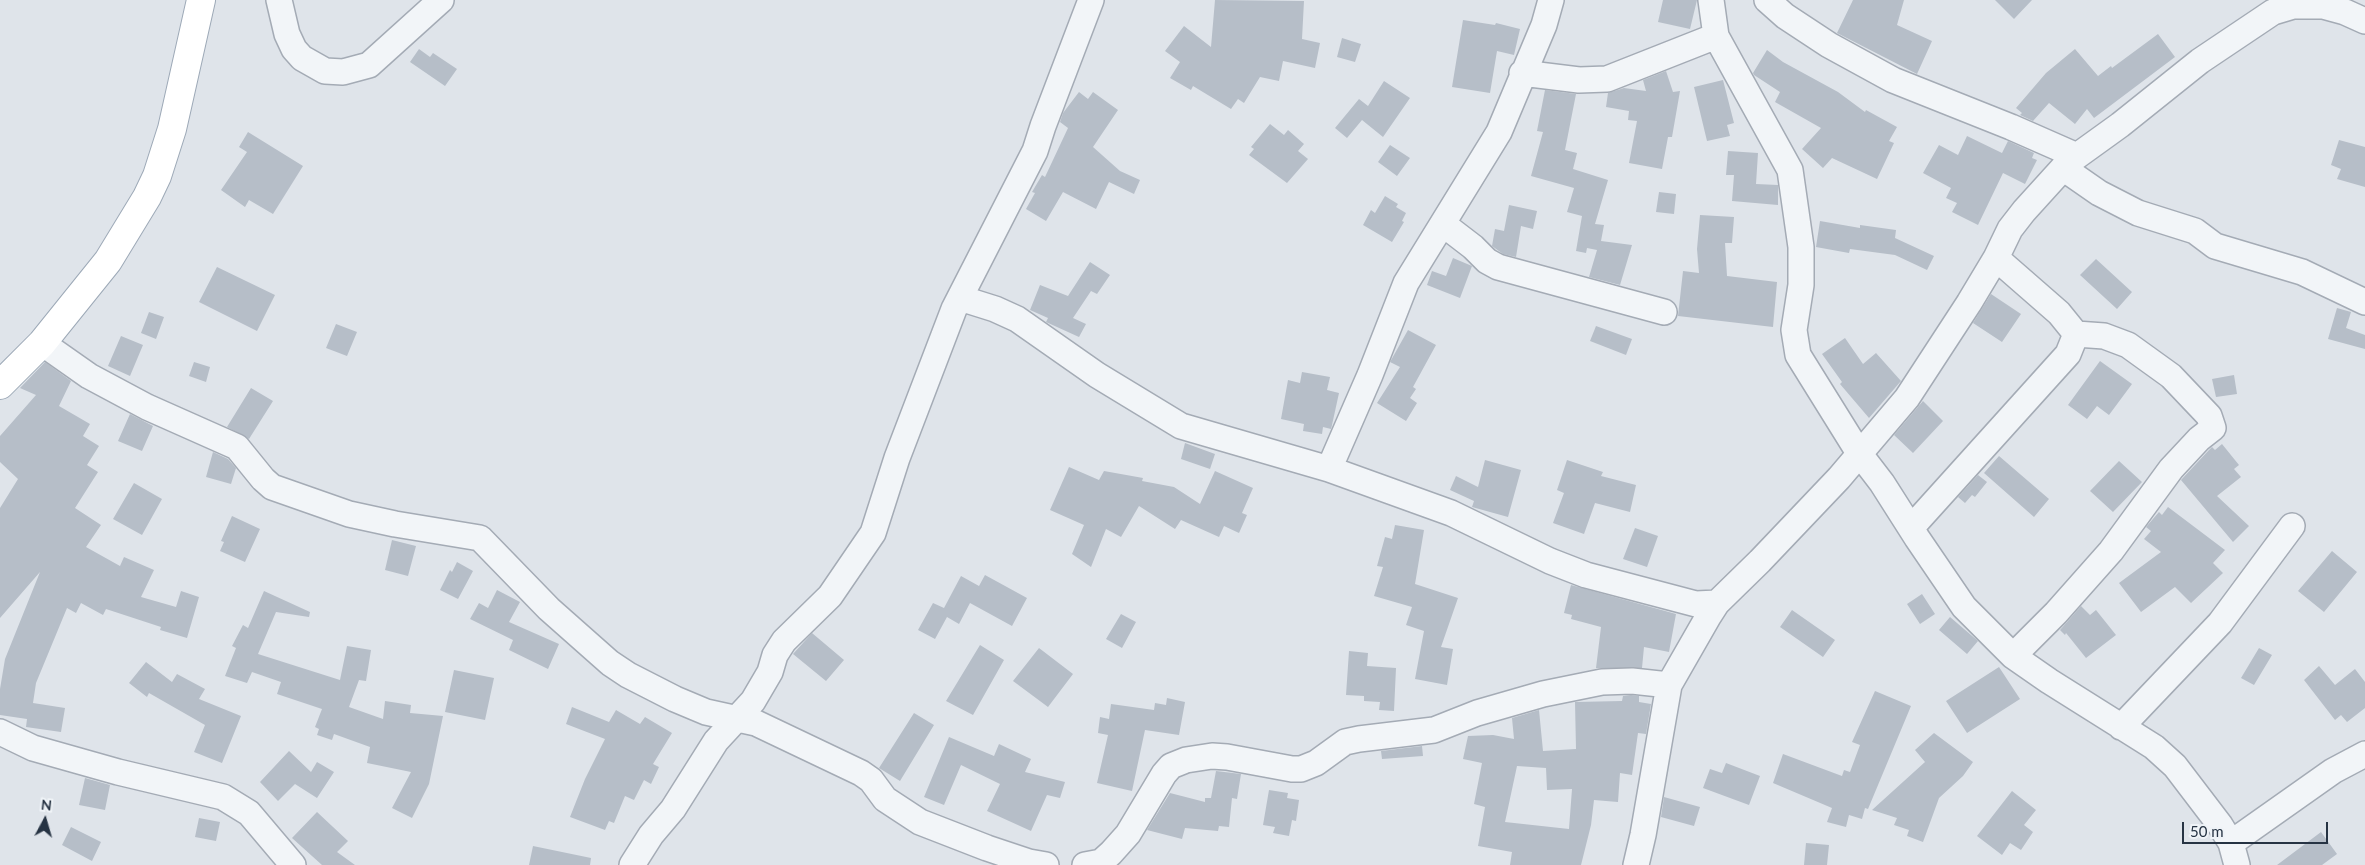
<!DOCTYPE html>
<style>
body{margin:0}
#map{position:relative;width:2365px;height:865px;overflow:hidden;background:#dfe4ea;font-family:Lato,sans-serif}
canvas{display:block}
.north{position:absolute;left:20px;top:795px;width:50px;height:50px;-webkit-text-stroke:4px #eff3f7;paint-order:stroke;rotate:6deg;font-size:14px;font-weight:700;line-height:20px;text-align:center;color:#263343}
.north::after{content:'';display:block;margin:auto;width:18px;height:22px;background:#263343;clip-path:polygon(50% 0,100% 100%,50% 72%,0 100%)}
.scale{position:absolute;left:2182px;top:822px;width:146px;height:22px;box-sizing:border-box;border:2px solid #263343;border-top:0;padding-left:6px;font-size:15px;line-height:18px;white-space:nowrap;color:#263343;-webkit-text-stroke:4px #eff3f7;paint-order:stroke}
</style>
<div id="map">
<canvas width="2365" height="865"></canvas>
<div class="north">N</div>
<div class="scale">50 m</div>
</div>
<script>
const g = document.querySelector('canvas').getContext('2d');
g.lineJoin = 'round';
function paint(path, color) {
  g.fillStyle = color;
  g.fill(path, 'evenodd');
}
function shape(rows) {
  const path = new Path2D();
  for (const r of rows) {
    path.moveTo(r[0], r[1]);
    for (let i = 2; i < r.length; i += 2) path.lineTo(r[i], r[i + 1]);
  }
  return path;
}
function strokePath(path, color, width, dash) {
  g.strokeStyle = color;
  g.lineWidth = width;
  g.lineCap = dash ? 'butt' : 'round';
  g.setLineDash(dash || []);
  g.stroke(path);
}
paint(shape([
 [1215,0,1304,1,1302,39,1320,43,1315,68,1283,61,1279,81,1260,77,1244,103,1238,99,1231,109,1193,86,1191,90,1170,78,1180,62,1165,51,1184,26,1211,47],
 [1663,0,1697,0,1690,29,1658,22],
 [1853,0,1904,0,1897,25,1932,41,1917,74,1837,33],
 [1995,0,2032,0,2014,19],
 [1463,20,1495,25,1496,23,1520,29,1514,55,1497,51,1490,93,1452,87],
 [2158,34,2175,57,2094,118,2087,109,2075,124,2049,103,2033,121,2020,115,2022,113,2016,108,2046,73,2075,49,2098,76,2111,66,2112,68],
 [1342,38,1361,44,1355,62,1337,57],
 [419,49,430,57,433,53,457,69,445,86,410,62],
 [1767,50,1783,62,1838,92,1865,112,1866,110,1897,127,1889,141,1894,143,1877,179,1832,158,1823,168,1802,149,1821,128,1775,102,1780,92,1754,75,1753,73],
 [1666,71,1673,92,1680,91,1672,137,1668,137,1662,169,1629,163,1637,121,1628,120,1629,111,1606,107,1608,93,1624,88,1646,91,1643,80],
 [1723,80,1734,123,1727,125,1730,136,1707,141,1694,87],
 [1384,81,1410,98,1383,137,1362,120,1347,138,1335,128,1359,99,1368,106],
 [1545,90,1576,94,1565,150,1577,153,1573,169,1608,180,1595,224,1604,225,1601,241,1632,245,1620,285,1589,277,1597,250,1587,248,1586,253,1576,251,1582,216,1567,212,1574,188,1531,176,1543,132,1537,131],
 [1079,92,1088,99,1093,92,1118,110,1093,147,1120,171,1140,180,1134,194,1109,182,1096,209,1063,192,1046,221,1026,209,1035,193,1032,192,1042,175,1045,177,1068,128,1060,122,1063,113],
 [1270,124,1284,135,1288,130,1304,144,1298,151,1308,159,1287,183,1249,155,1254,149,1251,147],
 [248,132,303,166,273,214,249,200,245,207,221,190,247,152,239,147],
 [1967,136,2002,153,2008,141,2034,153,2032,158,2037,160,2025,184,2003,173,1978,225,1952,212,1957,203,1946,198,1951,188,1923,173,1939,145,1958,155],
 [2339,140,2365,147,2365,187,2337,179,2341,169,2331,165],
 [1390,145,1410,158,1397,176,1378,162],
 [1728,151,1758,153,1756,184,1778,185,1778,205,1732,201,1734,175,1726,175],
 [1659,192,1676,194,1674,214,1656,212],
 [1385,196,1398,204,1396,207,1406,213,1402,221,1404,222,1392,242,1363,225,1371,210,1375,213],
 [1509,205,1537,211,1533,229,1521,226,1516,257,1503,254,1492,246,1495,229,1504,231],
 [1700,215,1734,217,1732,243,1725,243,1727,276,1777,282,1773,327,1678,316,1683,271,1699,273,1697,249],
 [1820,221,1860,228,1860,225,1896,230,1895,238,1934,256,1927,270,1895,255,1850,249,1849,253,1816,247],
 [1453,258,1472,266,1460,298,1427,285,1432,271,1446,276],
 [2096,259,2132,292,2117,309,2080,275],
 [1090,262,1110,275,1097,294,1091,291,1073,318,1086,324,1079,337,1046,322,1048,318,1030,310,1040,285,1068,296],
 [217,267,275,295,257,331,199,302],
 [1991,294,2021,314,2002,342,1973,323],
 [2337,308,2351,312,2346,328,2365,335,2365,349,2328,339],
 [149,312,164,317,156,339,141,333],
 [336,324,357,332,347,356,326,348],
 [1596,326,1632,339,1626,355,1590,341],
 [1408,330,1436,345,1413,387,1416,389,1410,398,1417,403,1406,421,1377,403,1400,367,1390,362],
 [121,336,143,345,130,376,108,366],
 [1845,338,1863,364,1876,353,1901,381,1869,418,1840,384,1842,382,1822,354],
 [2100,361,2132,384,2109,415,2097,406,2087,419,2068,405],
 [45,362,71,381,59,406,90,424,83,436,99,446,87,465,98,472,75,508,101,525,86,547,120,566,124,557,154,570,141,597,176,607,181,591,199,597,187,638,160,630,161,627,106,609,103,615,81,603,76,613,67,608,36,683,33,703,65,708,61,732,26,727,27,719,0,715,0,689,5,659,40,572,0,618,0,508,18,479,0,462,0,436,36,395,20,388],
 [194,362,210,367,206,382,189,376],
 [1302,372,1330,377,1327,390,1339,393,1332,425,1331,429,1323,427,1322,434,1303,431,1304,424,1281,419,1288,380,1300,383],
 [2234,375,2237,394,2216,397,2212,379],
 [251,388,273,401,249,439,227,427],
 [1923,401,1943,421,1913,453,1894,435],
 [130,414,153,426,142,451,118,441],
 [1185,443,1215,454,1210,469,1181,459],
 [2222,444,2239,465,2234,469,2241,477,2217,496,2249,526,2233,542,2181,480,2209,450,2212,447,2215,450],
 [213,452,228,459,236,468,231,484,206,477],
 [1999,456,2049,499,2034,517,1984,473],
 [1485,460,1521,470,1508,517,1472,507,1474,501,1450,490,1456,476,1478,487],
 [1567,460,1603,472,1601,476,1636,485,1630,512,1595,503,1584,534,1553,523,1564,493,1557,490],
 [2119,461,2142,482,2113,512,2090,491],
 [1069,467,1099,480,1104,471,1143,478,1142,481,1174,487,1200,504,1215,471,1253,488,1242,513,1247,515,1239,533,1224,526,1219,537,1181,520,1175,529,1139,506,1121,537,1106,529,1091,567,1072,554,1084,525,1050,510],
 [1978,475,1987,482,1975,497,1972,495,1965,503,1958,497],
 [134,483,162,499,142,535,113,519],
 [2168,507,2225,550,2213,563,2223,573,2191,603,2175,587,2141,612,2119,583,2161,552,2144,539,2151,531,2146,527,2159,512,2162,515],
 [232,516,260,529,245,562,220,551,224,542,221,541],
 [1395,525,1424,530,1415,584,1458,598,1441,647,1453,649,1447,685,1415,679,1424,631,1406,625,1412,607,1374,596,1383,567,1377,566,1385,537,1392,539],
 [1635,528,1658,536,1647,567,1623,559],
 [392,540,416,546,408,576,385,570],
 [2332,551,2357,572,2324,612,2298,591],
 [457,562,473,571,458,599,440,590,450,570,452,572],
 [985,575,1027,598,1012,626,970,603,959,624,947,617,935,639,918,630,933,603,944,608,961,576,979,586],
 [1571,585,1676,614,1669,652,1644,647,1642,668,1596,668,1601,627,1571,619,1572,615,1564,613],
 [497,590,520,602,509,622,559,644,548,669,509,650,513,640,470,619,479,603,488,608],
 [264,591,310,612,309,617,276,612,258,654,340,680,347,646,371,650,366,681,359,680,349,707,383,719,385,701,411,705,410,713,443,716,429,784,412,818,392,808,411,772,367,763,370,747,334,734,332,740,317,735,319,729,315,727,322,709,277,694,281,682,252,672,247,683,225,676,236,648,232,646,243,625,248,628],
 [1922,594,1935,614,1920,624,1907,604],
 [2081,606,2090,615,2096,610,2116,635,2086,658,2066,633,2065,635,2060,630],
 [1792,610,1835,640,1823,657,1780,627],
 [1121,614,1136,622,1122,648,1106,639],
 [1950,617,1978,641,1967,654,1939,630],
 [812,633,844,660,826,681,793,654],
 [980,645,1004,660,973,715,946,701],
 [1039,648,1073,674,1048,707,1013,681],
 [2259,648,2272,655,2254,685,2241,678],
 [1349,651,1368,653,1367,666,1396,668,1394,711,1379,710,1380,702,1364,701,1364,696,1346,695],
 [146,662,172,682,177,674,205,689,199,699,241,716,222,763,194,752,205,725,149,693,147,697,129,683],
 [2319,666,2335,685,2355,669,2365,682,2365,708,2347,722,2341,715,2335,720,2304,680],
 [1999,667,2020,699,1967,733,1946,701],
 [454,670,494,678,485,720,445,712],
 [1875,691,1911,706,1868,809,1865,808,1862,819,1849,815,1846,827,1827,822,1832,808,1773,783,1783,754,1842,776,1844,770,1850,772,1860,745,1852,742],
 [1631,695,1639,696,1639,702,1651,704,1646,734,1638,733,1632,775,1620,773,1618,802,1594,800,1591,825,1581,865,1510,865,1512,852,1478,846,1485,807,1474,804,1482,763,1463,759,1468,736,1493,735,1514,739,1512,718,1539,710,1543,751,1576,749,1575,702,1622,701,1623,696],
 [1517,766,1546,768,1547,790,1572,789,1569,829,1505,822],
 [1167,698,1185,702,1179,735,1145,730,1132,791,1097,783,1108,735,1098,733,1100,717,1109,719,1111,704,1154,710,1155,703,1166,705],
 [572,707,609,722,616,710,640,724,645,717,672,733,653,764,659,767,651,784,644,780,634,800,625,796,614,823,609,821,605,830,570,817,585,779,605,739,566,724],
 [914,713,934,725,900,781,879,768],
 [1934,733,1973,762,1963,776,1939,798,1923,842,1907,836,1909,830,1894,825,1897,818,1872,810,1925,762,1915,750],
 [949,737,994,756,999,744,1031,759,1025,772,1065,782,1060,798,1047,795,1031,831,987,811,1000,784,961,765,944,805,924,797],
 [1422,746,1423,756,1382,759,1381,751],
 [289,751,311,772,317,762,334,772,317,798,295,784,278,801,260,782],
 [1726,763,1760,776,1749,805,1703,788,1710,769,1722,773],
 [1216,771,1241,774,1237,799,1232,798,1229,827,1219,826,1218,831,1185,828,1182,839,1147,830,1170,793,1205,802,1205,798,1211,798],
 [85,778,110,785,105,810,79,805],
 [1269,790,1288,793,1287,798,1299,800,1296,821,1292,820,1289,836,1273,833,1275,827,1263,825],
 [2012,791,2036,810,2024,825,2033,832,2021,850,2010,843,2002,855,1977,836],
 [1664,797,1700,807,1694,826,1661,817],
 [317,812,348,841,337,852,355,865,322,865,292,838],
 [199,818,220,822,216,841,195,837],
 [71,827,101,842,92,861,62,845],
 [2321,832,2337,854,2322,865,2277,865],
 [1806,843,1829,845,1827,865,1804,865],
 [533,846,591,858,590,865,529,865]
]), '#b6bec8');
const minor = shape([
 [279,0,287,34,294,49,302,58,325,71,343,72,369,65,441,0],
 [1711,0,1716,36,1790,170,1801,247,1801,285,1794,330,1798,355,1859,453,1882,483,1917,538,1964,607,2013,656,2049,681,2154,747,2175,766,2220,825,2231,843,2237,865],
 [1767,0,1785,16,1829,45,1893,80,2011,127,2077,156],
 [1522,73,1579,80,1607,79,1716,36],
 [2063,168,2099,193,2138,213,2195,231,2215,246,2302,272,2365,302],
 [1443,224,1473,247,1487,261,1498,267,1664,312],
 [960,298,995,309,1017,319,1097,375,1181,426,1329,469,1451,513,1550,561,1586,575,1696,604,1717,603],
 [42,343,89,376,147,407,237,447,263,479,272,487,349,514,395,524,480,538,549,609,610,663,628,675,675,699,706,712,756,723,861,773,871,780,885,799,920,822,987,848,1029,862,1046,865],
 [1329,469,1370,375,1406,283,1499,132,1544,25,1551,0],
 [1911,528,2068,354,2076,334,2059,313,1996,258],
 [2013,656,2056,613,2111,551,2171,469,2199,439,2213,428,2209,416,2171,376,2128,345,2104,336,2076,334],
 [2121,727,2220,623,2292,526],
 [0,732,33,748,118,772,223,797,249,813,293,865],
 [2231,843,2333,771,2365,754],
 [632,865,651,835,673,809,716,741,753,701,770,672,775,655,784,641,830,596,873,533,897,458,954,309,1035,151,1043,126,1091,0],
 [1085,865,1101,862,1111,853,1128,834,1164,774,1171,766,1186,760,1212,756,1227,757,1292,769,1301,769,1316,763,1345,742,1359,739,1434,730,1477,713,1543,694,1602,682,1632,681,1669,685],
 [1636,865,1643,835,1669,685,1708,617,1717,603,1760,561,1839,478,1907,398,1969,303,1996,258,2010,229,2024,211,2063,168,2077,156,2120,125,2200,61,2273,12,2293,6,2323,6,2345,12,2365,21]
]);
const major = shape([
 [0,385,42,343,108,261,147,197,157,176,172,129,201,0]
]);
strokePath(minor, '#a4abb5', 28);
strokePath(major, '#9da9b7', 30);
strokePath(minor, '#f2f5f8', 25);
strokePath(major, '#fff', 28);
</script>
